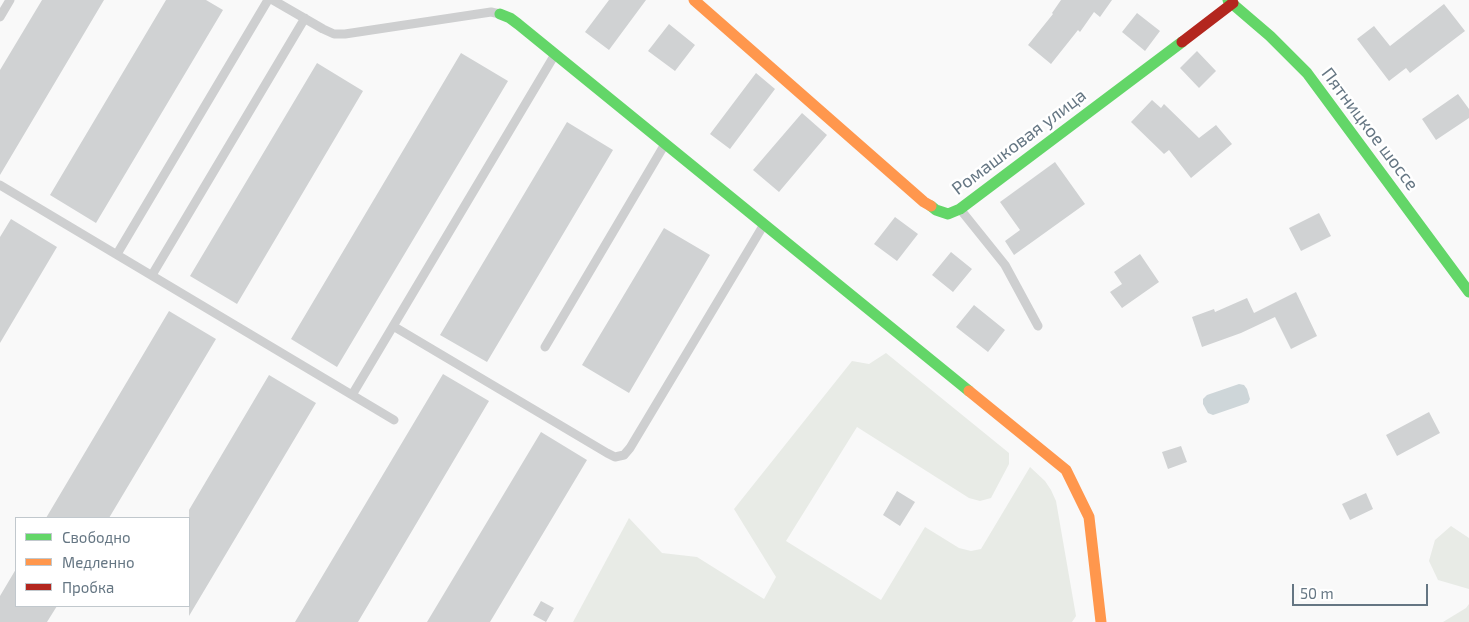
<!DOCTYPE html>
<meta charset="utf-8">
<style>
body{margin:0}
#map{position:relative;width:1469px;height:622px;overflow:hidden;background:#f9f9f9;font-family:"Exo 2",sans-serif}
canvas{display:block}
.legend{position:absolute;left:15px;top:517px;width:175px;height:90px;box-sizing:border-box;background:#fff;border:1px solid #c1c8cd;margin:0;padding:6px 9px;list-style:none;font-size:15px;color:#657683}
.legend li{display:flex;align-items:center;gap:10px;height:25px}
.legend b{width:25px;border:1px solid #c1c8cd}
.scale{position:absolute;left:1292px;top:584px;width:136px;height:22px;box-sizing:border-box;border:2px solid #657683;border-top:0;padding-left:6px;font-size:15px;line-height:18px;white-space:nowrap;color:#657683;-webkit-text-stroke:4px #fff;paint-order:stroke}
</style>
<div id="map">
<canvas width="1469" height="622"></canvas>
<ul class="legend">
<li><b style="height:6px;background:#63d668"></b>Свободно</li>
<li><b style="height:6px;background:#ff974d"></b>Медленно</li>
<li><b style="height:6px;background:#b3261e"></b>Пробка</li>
</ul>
<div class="scale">50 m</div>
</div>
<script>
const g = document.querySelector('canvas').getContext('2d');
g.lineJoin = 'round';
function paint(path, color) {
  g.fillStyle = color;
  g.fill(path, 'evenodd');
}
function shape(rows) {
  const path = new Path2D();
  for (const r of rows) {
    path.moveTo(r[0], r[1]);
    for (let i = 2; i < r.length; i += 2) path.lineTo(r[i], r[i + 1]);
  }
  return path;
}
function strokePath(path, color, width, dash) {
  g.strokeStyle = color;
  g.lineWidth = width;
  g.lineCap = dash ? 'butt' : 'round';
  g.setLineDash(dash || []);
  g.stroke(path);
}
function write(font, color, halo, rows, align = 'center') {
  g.font = font + ' "Exo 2",sans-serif';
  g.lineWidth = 5;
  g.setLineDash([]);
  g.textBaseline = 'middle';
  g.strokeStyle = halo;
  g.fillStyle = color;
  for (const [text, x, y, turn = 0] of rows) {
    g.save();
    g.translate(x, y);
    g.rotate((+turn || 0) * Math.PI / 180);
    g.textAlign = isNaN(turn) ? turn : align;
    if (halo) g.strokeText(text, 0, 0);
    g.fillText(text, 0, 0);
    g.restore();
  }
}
paint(shape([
 [886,353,1009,453,1009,464,991,498,980,501,969,498,857,427,786,541,881,600,925,527,959,548,971,551,981,549,1030,467,1045,481,1051,490,1056,501,1076,616,1072,622,573,622,629,518,662,553,697,557,764,599,776,577,734,509,852,361,869,364],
 [1451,526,1469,538,1469,589,1438,580,1429,561,1435,540],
 [1469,604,1469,622,1443,622,1466,608]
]), '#e8ebe6');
paint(shape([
 [1239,384,1244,385,1247,389,1250,399,1248,403,1213,415,1208,413,1203,404,1203,399,1207,395]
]), '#ced6d9');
paint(shape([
 [42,0,104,0,0,175,0,70],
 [166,0,206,0,223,10,96,223,50,195],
 [609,0,646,0,609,50,585,32],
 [1061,0,1112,0,1100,17,1094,12,1080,32,1078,30,1051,64,1028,45,1053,14,1052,13],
 [1444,4,1465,31,1410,73,1406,68,1389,81,1357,39,1374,26,1390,46],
 [1137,13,1160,31,1145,51,1122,32],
 [669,24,695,45,675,71,648,51],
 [1197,51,1216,71,1199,88,1180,68],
 [461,53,508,81,337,367,291,339],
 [317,63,363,91,237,304,190,276],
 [756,73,775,89,730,149,710,134],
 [1458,94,1469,109,1469,118,1436,140,1422,119],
 [1152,100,1161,108,1164,104,1199,138,1216,125,1232,144,1191,178,1169,150,1164,154,1131,122],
 [802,113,827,135,779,192,753,170],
 [567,122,613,150,487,362,440,335],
 [1055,162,1085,204,1014,255,1005,241,1020,230,1000,202],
 [1319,213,1331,236,1301,251,1289,228],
 [895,217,918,234,897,261,874,244],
 [11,219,57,247,0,343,0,237],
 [664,228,710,255,629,393,582,365],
 [951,252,972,269,953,292,932,275],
 [1140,254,1159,282,1122,308,1110,292,1122,284,1114,272],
 [1296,292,1317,336,1291,349,1275,317,1241,333,1202,347,1192,317,1214,309,1215,312,1247,298,1254,313],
 [974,305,1005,330,988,352,956,327],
 [169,311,216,339,109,518,46,518],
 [443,374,489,401,358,622,295,622],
 [269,375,316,403,189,616,189,510],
 [1429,412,1440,433,1397,456,1386,435],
 [541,432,587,460,490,622,427,622],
 [1181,446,1187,462,1168,469,1162,452],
 [897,491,915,502,900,526,883,515],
 [1366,493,1373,509,1350,520,1342,504],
 [16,569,16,606,57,606,47,622,0,622,0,596],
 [541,601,554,608,546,622,533,615]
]), '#d0d2d3');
strokePath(shape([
 [273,0,323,29,334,34,345,34,491,12,500,14],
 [0,17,10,0],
 [0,185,394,420],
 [960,209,1005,265,1038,326],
 [117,254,268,0],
 [152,275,305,18],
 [393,326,607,453,615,457,624,455,630,448,763,226],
 [545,347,665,144],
 [352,395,554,56]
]), '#cecfd0', 9);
strokePath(shape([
 [1228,0,1270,36,1307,73,1469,292],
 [500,14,510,18,518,24,969,391],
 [931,206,936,210,948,214,960,209,1182,42]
]), '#63d668', 11);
strokePath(shape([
 [694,0,924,202,931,206],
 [969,391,1066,470,1089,517,1101,622]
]), '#ff974d', 11);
strokePath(shape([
 [1182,42,1233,3]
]), '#b3261e', 11);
write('18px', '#657683', '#fff', [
 ["Пятницкое шоссе",1370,129,53],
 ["Ромашковая улица",1019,142,-37]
]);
</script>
